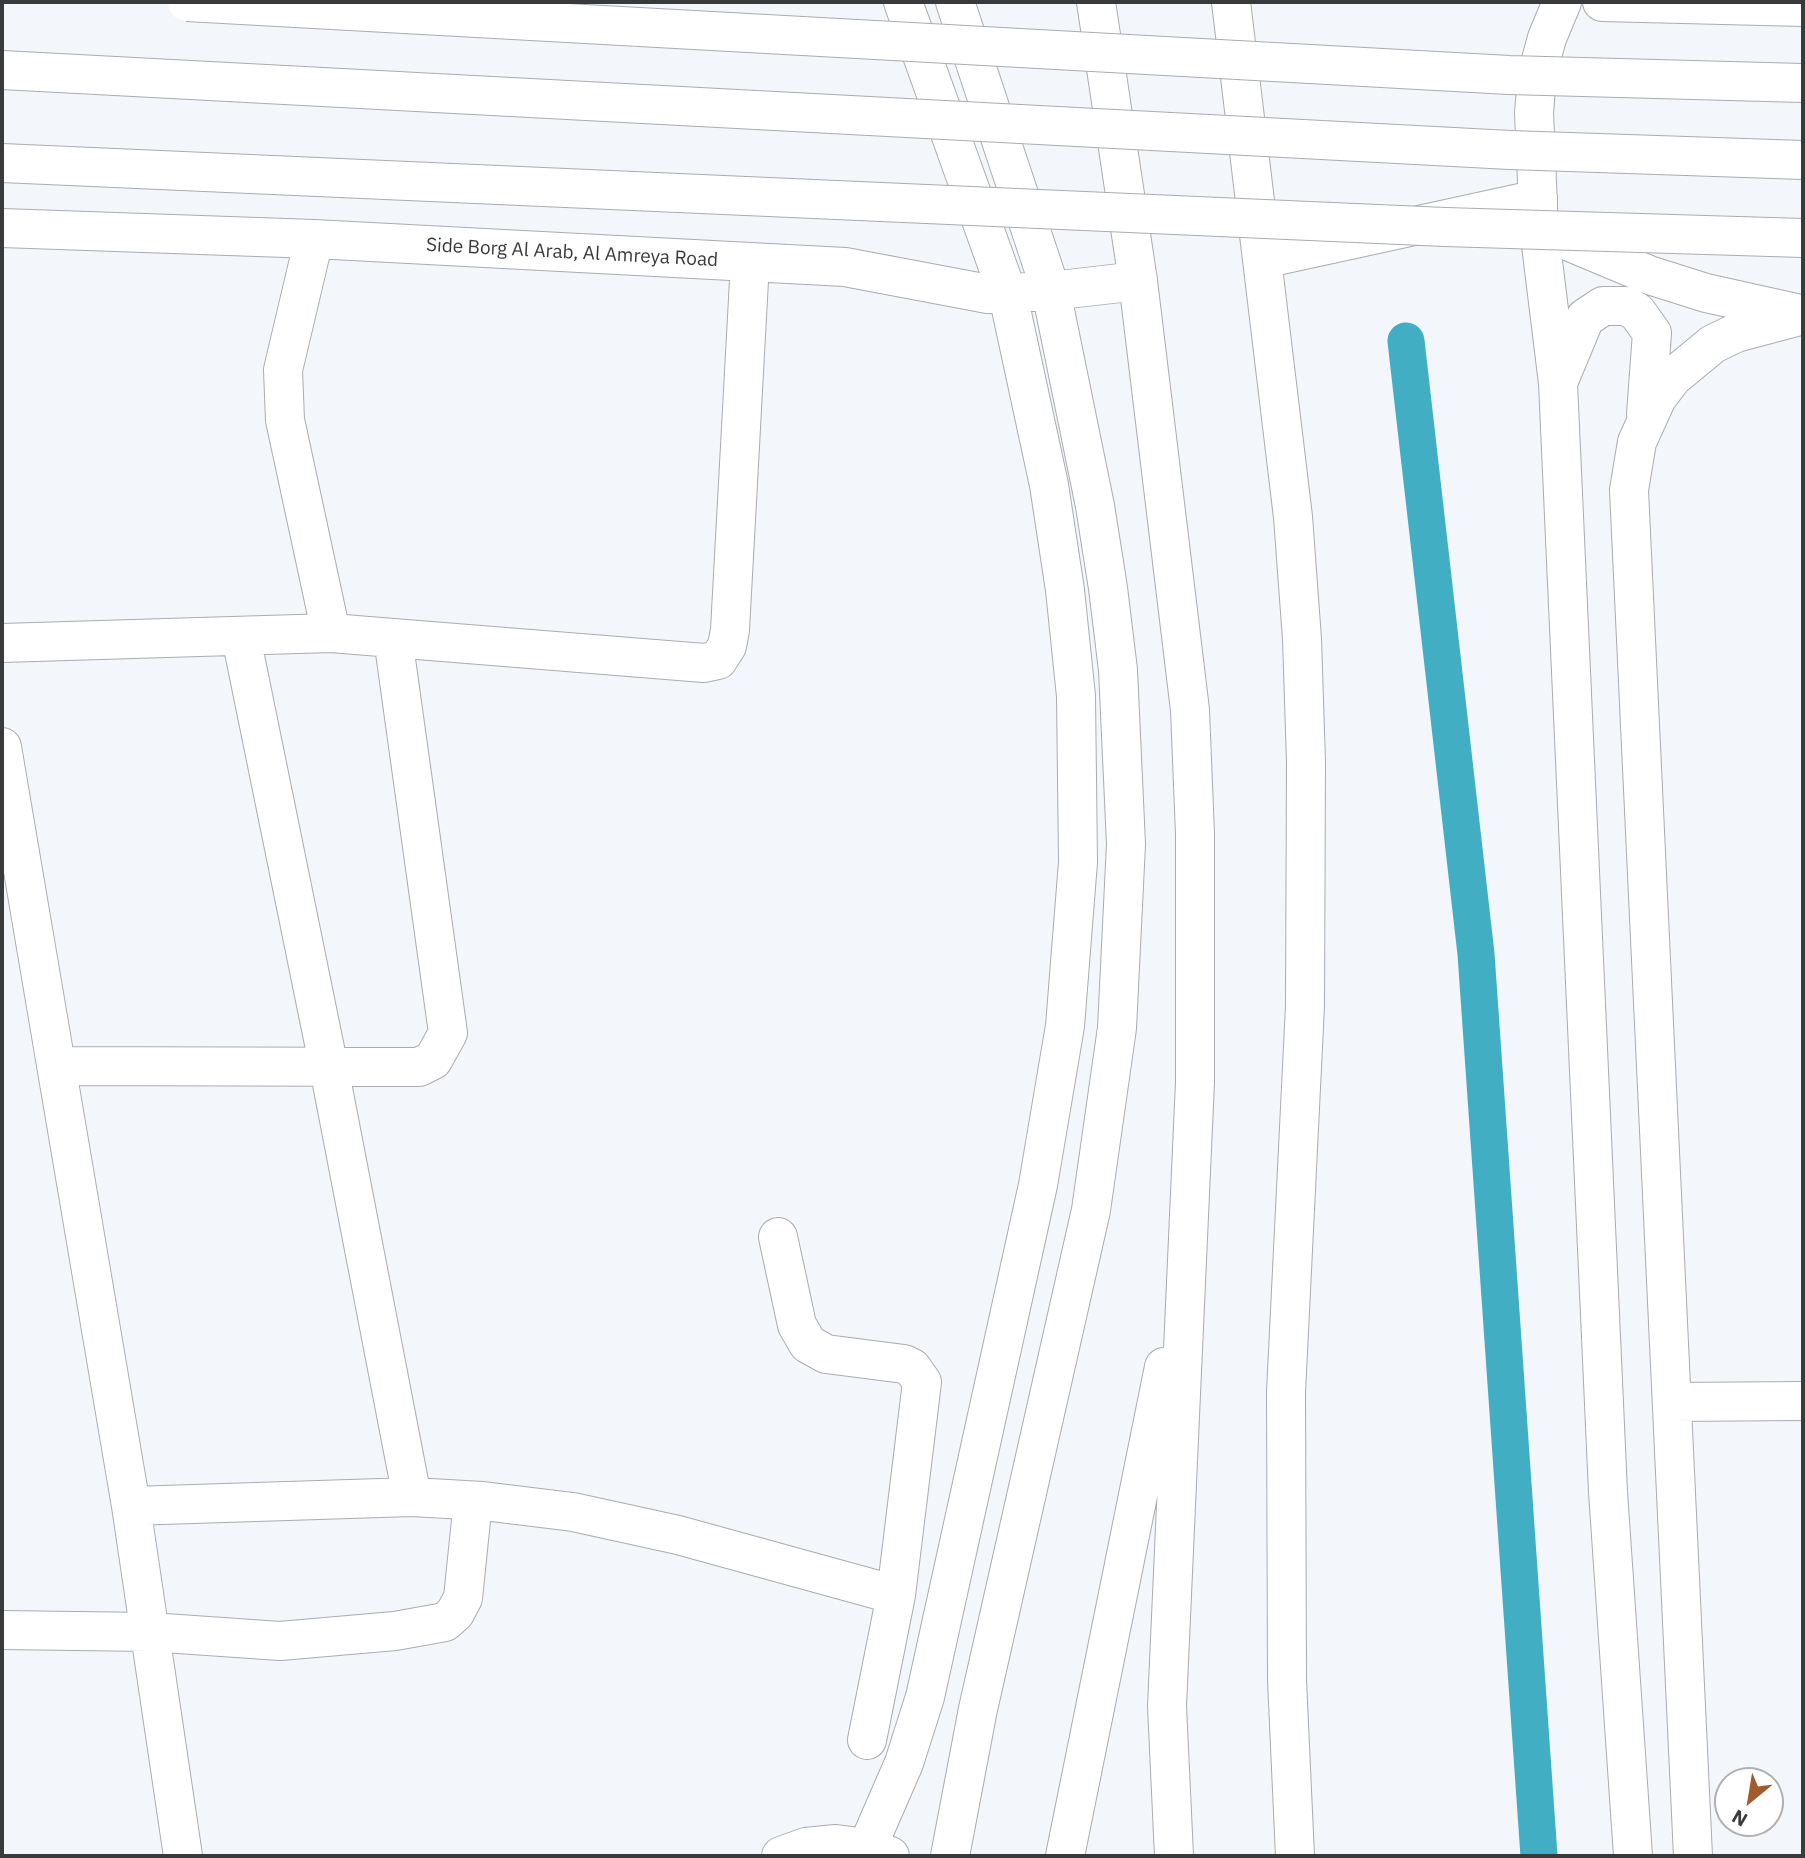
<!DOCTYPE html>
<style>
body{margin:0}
#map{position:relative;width:1805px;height:1858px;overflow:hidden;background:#f3f6fb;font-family:"IBM Plex Sans",sans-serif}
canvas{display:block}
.frame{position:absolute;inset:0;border:4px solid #393a3c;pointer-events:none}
.north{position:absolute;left:1714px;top:1767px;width:70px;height:70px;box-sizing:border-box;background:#fff;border:2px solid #b0b0b1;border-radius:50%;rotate:210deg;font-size:19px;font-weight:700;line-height:28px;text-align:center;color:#393a3c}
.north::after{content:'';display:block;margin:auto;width:24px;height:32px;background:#a05c2d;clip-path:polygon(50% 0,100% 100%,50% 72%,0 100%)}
</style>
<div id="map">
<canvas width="1805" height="1858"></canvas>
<div class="frame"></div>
<div class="north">N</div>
</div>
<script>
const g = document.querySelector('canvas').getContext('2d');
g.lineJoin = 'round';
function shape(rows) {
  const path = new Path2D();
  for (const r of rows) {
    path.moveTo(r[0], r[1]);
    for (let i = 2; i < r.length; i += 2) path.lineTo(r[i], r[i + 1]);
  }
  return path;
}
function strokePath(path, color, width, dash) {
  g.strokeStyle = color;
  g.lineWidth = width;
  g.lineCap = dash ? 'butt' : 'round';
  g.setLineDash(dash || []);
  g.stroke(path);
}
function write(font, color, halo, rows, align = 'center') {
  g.font = font + ' "IBM Plex Sans",sans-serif';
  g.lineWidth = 7;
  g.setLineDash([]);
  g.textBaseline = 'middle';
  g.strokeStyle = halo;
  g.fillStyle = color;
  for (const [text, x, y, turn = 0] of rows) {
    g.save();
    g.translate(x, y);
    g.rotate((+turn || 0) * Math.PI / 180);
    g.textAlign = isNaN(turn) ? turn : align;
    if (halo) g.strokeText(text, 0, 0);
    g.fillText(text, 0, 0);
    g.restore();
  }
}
strokePath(shape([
 [1406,341,1476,954,1539,1856]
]), '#42aec4', 37);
const minor = shape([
 [1562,2,1547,38,1537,75,1534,113,1539,229,1558,383,1608,1492,1633,1856],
 [2,228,314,239,845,267,988,294,1051,291,1138,281],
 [1539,229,1649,275,1706,293,1796,313],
 [314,239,283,370,285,420,331,633],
 [1560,378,1585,318,1603,306,1626,306,1637,312,1652,333,1646,414],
 [241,637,329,1068,412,1497],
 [2,643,331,633,704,663,718,660,727,646,730,630,750,262],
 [2,747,131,1506,183,1856],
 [56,1066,419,1067,433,1060,448,1033,393,638],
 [778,1237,797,1325,808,1344,826,1354,904,1364,912,1368,922,1382,896,1595,867,1740],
 [1672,1402,1803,1401],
 [131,1506,412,1497,483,1501,573,1512,678,1535,896,1595],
 [2,1630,150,1632,280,1641,395,1631,445,1622,455,1613,463,1598,473,1501],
 [867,1848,904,1763,925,1697,1038,1185,1065,1026,1078,862,1076,696,1065,590,1049,485,1008,295,903,2],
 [781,1856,806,1847,836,1844,867,1848,890,1856],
 [950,1856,978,1709,1091,1210,1117,1028,1126,844,1118,670,1108,588,1095,506,1051,291,955,2],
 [1693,1856,1629,490,1637,442,1657,398,1673,377,1713,344,1736,333,1803,315]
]);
const major = shape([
 [1096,2,1138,281,1190,710,1195,834,1195,1082,1167,1706,1174,1856],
 [1231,2,1293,517,1302,639,1306,762,1305,1006,1286,1392,1287,1680,1295,1856],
 [1263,259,1538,199],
 [1065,1856,1164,1367]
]);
const highway = shape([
 [1602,2,1803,7]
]);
strokePath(minor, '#a9acb0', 40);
strokePath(major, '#a9acb0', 40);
strokePath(highway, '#a9acb0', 40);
strokePath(minor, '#fff', 38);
strokePath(major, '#fff', 38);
strokePath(highway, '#fff', 38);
const highwayBridge = shape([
 [187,2,1509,75,1803,83],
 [2,70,1510,150,1803,160],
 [2,163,1445,227,1803,238]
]);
strokePath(highwayBridge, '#a9acb0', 40, []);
strokePath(highwayBridge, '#fff', 38);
write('19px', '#393a3c', '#fff', [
 ["Side Borg Al Arab, Al Amreya Road",572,253,3]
]);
</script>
